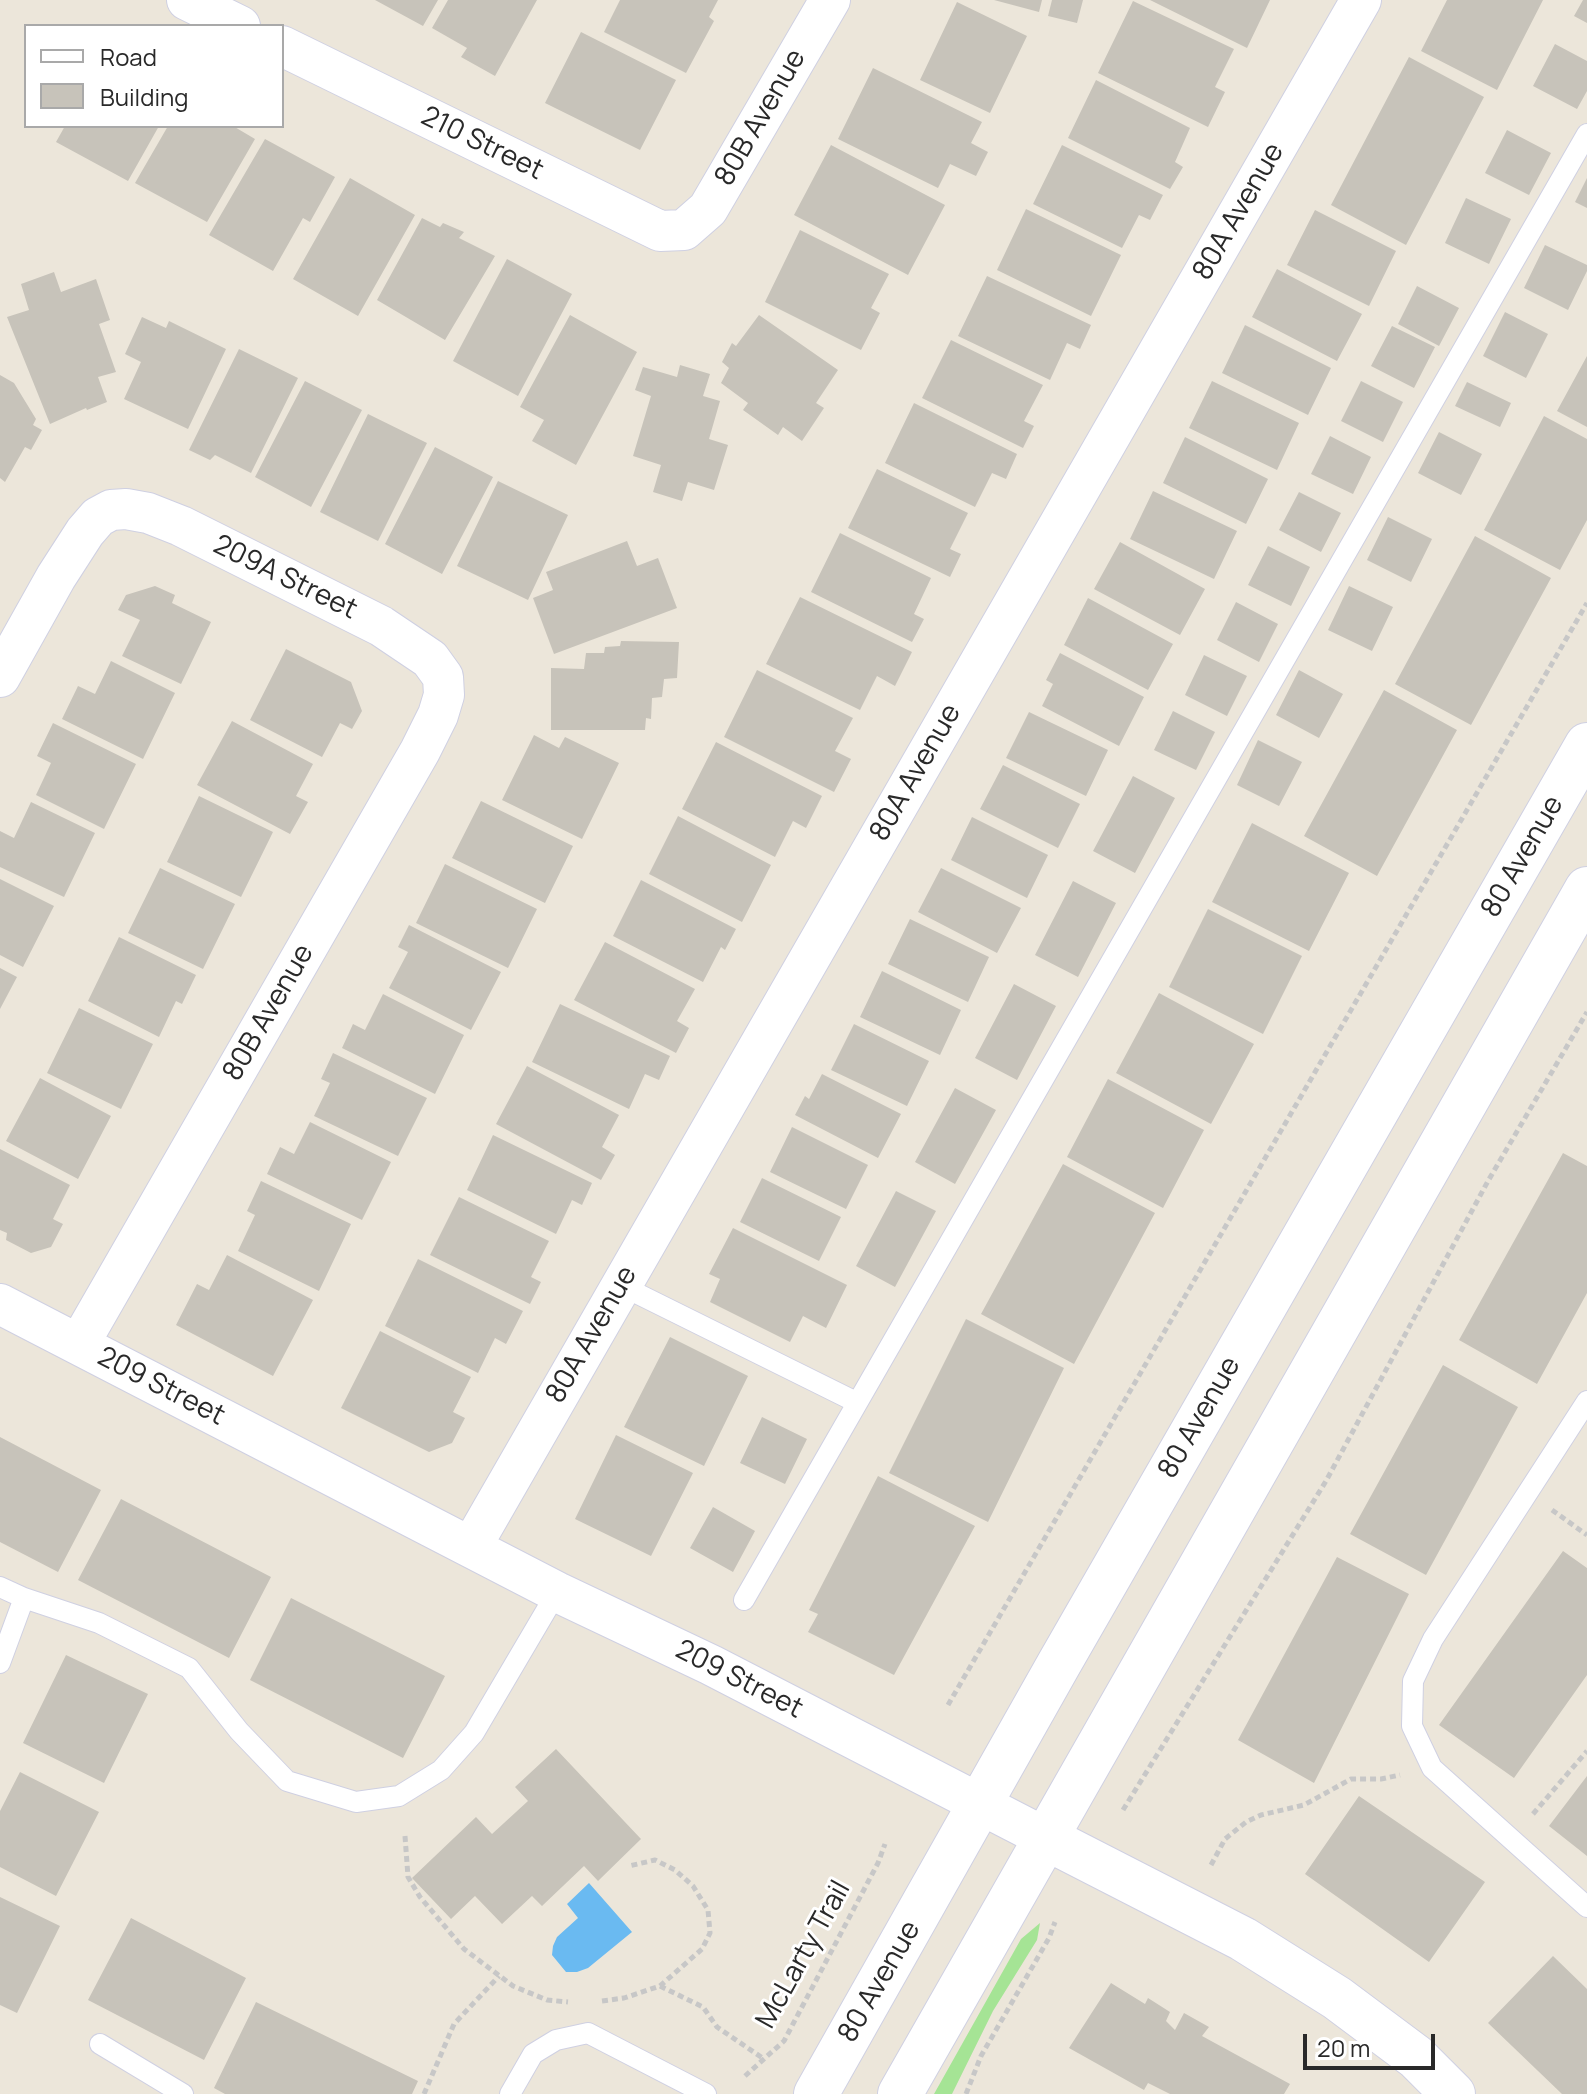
<!DOCTYPE html>
<style>
body{margin:0}
#map{position:relative;width:1587px;height:2094px;overflow:hidden;background:#ece6da;font-family:Manrope,sans-serif}
canvas{display:block}
.legend{position:absolute;left:24px;top:24px;width:260px;height:104px;box-sizing:border-box;background:#fff;border:2px solid #a9a9a9;margin:0;padding:10px 14px;list-style:none;font-size:24px;color:#292929}
.legend li{display:flex;align-items:center;gap:16px;height:40px}
.legend b{width:40px;border:2px solid #a9a9a9}
.scale{position:absolute;left:1303px;top:2034px;width:132px;height:36px;box-sizing:border-box;border:4px solid #292929;border-top:0;padding-left:10px;font-size:24px;line-height:28px;white-space:nowrap;color:#292929;-webkit-text-stroke:6px #fff;paint-order:stroke}
</style>
<div id="map">
<canvas width="1587" height="2094"></canvas>
<ul class="legend">
<li><b style="height:10px;background:#fff"></b>Road</li>
<li><b style="height:22px;background:#c7c3ba"></b>Building</li>
</ul>
<div class="scale">20 m</div>
</div>
<script>
const g = document.querySelector('canvas').getContext('2d');
g.lineJoin = 'round';
function paint(path, color) {
  g.fillStyle = color;
  g.fill(path, 'evenodd');
}
function shape(rows) {
  const path = new Path2D();
  for (const r of rows) {
    path.moveTo(r[0], r[1]);
    for (let i = 2; i < r.length; i += 2) path.lineTo(r[i], r[i + 1]);
  }
  return path;
}
function strokePath(path, color, width, dash) {
  g.strokeStyle = color;
  g.lineWidth = width;
  g.lineCap = dash ? 'butt' : 'round';
  g.setLineDash(dash || []);
  g.stroke(path);
}
function write(font, color, halo, rows, align = 'center') {
  g.font = font + ' Manrope,sans-serif';
  g.lineWidth = 6;
  g.setLineDash([]);
  g.textBaseline = 'middle';
  g.strokeStyle = halo;
  g.fillStyle = color;
  for (const [text, x, y, turn = 0] of rows) {
    g.save();
    g.translate(x, y);
    g.rotate((+turn || 0) * Math.PI / 180);
    g.textAlign = isNaN(turn) ? turn : align;
    if (halo) g.strokeText(text, 0, 0);
    g.fillText(text, 0, 0);
    g.restore();
  }
}
paint(shape([
 [1040,1923,1037,1940,993,2011,952,2094,934,2094,1021,1939]
]), '#a5e495');
paint(shape([
 [589,1883,632,1932,588,1968,577,1972,566,1972,552,1955,553,1946,557,1937,578,1918,567,1904]
]), '#6abaf1');
paint(shape([
 [375,0,438,0,423,26],
 [448,0,537,0,495,76,461,57,467,48,432,28],
 [620,0,718,0,709,17,714,21,686,73,604,32],
 [994,0,1042,0,1039,12],
 [1052,0,1083,0,1077,23,1048,16],
 [1150,0,1270,0,1247,48],
 [1447,0,1543,0,1497,90,1421,51],
 [1583,0,1587,0,1587,23,1574,16],
 [1133,1,1234,49,1215,87,1225,92,1208,127,1098,73],
 [957,2,1027,36,990,113,920,80],
 [581,32,676,80,640,150,545,103],
 [1555,44,1587,61,1587,91,1577,109,1533,86],
 [1409,57,1484,97,1406,245,1331,205],
 [873,68,982,122,971,143,988,152,976,176,950,164,938,188,838,139],
 [1096,80,1190,128,1175,162,1183,167,1170,189,1068,138],
 [65,126,159,126,128,181,56,142],
 [168,126,233,126,255,139,207,222,135,183],
 [1507,130,1551,153,1529,195,1485,173],
 [265,139,335,177,310,222,303,218,273,271,209,235],
 [831,145,945,205,908,275,794,215],
 [1062,145,1163,195,1150,220,1139,215,1122,248,1033,204],
 [350,178,415,215,358,316,293,279],
 [1587,178,1587,208,1575,202],
 [1466,198,1511,219,1489,264,1445,243],
 [1026,209,1121,255,1091,316,997,270],
 [1315,210,1396,251,1369,306,1287,265],
 [422,218,440,227,443,223,464,232,459,238,495,256,445,340,377,300],
 [800,230,889,274,871,308,880,313,861,350,765,302],
 [1545,245,1587,265,1587,271,1568,310,1524,288],
 [507,259,572,294,518,396,453,361],
 [1277,269,1362,314,1337,361,1252,317],
 [54,272,61,292,96,279,110,320,99,324,116,372,98,377,107,402,87,410,86,408,50,424,7,317,29,310,21,284],
 [987,276,1091,325,1080,349,1067,343,1050,380,958,336],
 [1417,286,1459,308,1439,346,1398,324],
 [1505,312,1548,334,1526,378,1483,356],
 [570,315,637,352,576,465,532,441,544,420,520,407],
 [759,315,838,370,816,403,824,408,802,441,783,427,778,435,743,410,748,403,721,383,729,368,722,362,732,343,736,346],
 [142,317,166,328,169,321,226,349,188,429,124,399,141,362,125,354],
 [1245,325,1331,368,1308,415,1222,373],
 [1392,326,1435,347,1414,388,1371,366],
 [951,340,1043,385,1024,421,1034,426,1023,448,922,398],
 [239,349,298,378,251,473,215,455,210,460,189,450],
 [1587,356,1587,427,1557,411],
 [680,365,710,374,703,396,720,401,709,439,728,445,714,490,688,482,682,501,653,492,661,465,633,456,651,396,635,390,643,367,677,377],
 [0,375,14,383,36,419,33,425,42,430,31,450,25,447,5,482,0,478],
 [305,381,362,410,311,507,255,477],
 [1212,381,1299,423,1277,470,1189,428],
 [1361,381,1403,402,1383,442,1341,421],
 [1467,382,1511,403,1500,427,1455,406],
 [914,403,1017,454,1006,479,992,473,975,507,885,463],
 [368,414,427,443,378,541,320,512],
 [1544,416,1587,439,1587,520,1560,570,1484,530],
 [1439,432,1482,454,1461,495,1418,473],
 [1330,436,1371,457,1353,494,1311,474],
 [1185,437,1268,479,1246,524,1163,483],
 [435,447,493,477,442,574,385,544],
 [877,469,968,513,950,549,961,554,950,577,848,528],
 [498,481,568,515,528,600,457,566],
 [1153,491,1237,531,1214,579,1130,539],
 [1299,492,1341,513,1321,552,1279,530],
 [1388,517,1432,539,1411,582,1367,560],
 [840,533,931,578,914,614,924,619,912,642,811,592],
 [1475,536,1551,578,1471,725,1395,684],
 [627,541,637,566,658,558,677,608,554,654,533,598,553,590,546,572],
 [1120,542,1205,589,1180,635,1094,589],
 [1268,546,1310,567,1291,606,1248,585],
 [155,586,175,595,172,603,211,622,181,684,122,656,140,620,118,610,126,595],
 [1349,586,1393,607,1372,651,1328,630],
 [800,597,912,652,895,686,877,676,860,710,766,664],
 [1088,598,1173,644,1148,690,1064,645],
 [1236,602,1278,624,1259,662,1217,640],
 [621,641,679,642,677,678,664,679,662,697,652,698,651,719,646,718,645,730,551,730,551,668,584,669,586,653,604,653,605,647,620,646],
 [286,649,351,682,362,711,352,729,340,723,322,757,250,720],
 [1060,653,1144,697,1119,746,1042,706,1053,684,1046,680],
 [1204,655,1247,676,1227,716,1185,695],
 [111,661,175,693,143,759,62,719,78,686,95,694],
 [757,670,853,718,835,751,851,759,834,792,724,737],
 [1299,670,1343,694,1319,738,1276,715],
 [1384,690,1457,730,1377,876,1304,836],
 [1173,711,1215,732,1196,770,1154,750],
 [1029,712,1108,750,1086,796,1006,758],
 [232,721,313,764,296,796,308,802,290,834,197,785],
 [53,723,136,764,104,829,36,795,51,763,37,756],
 [534,735,559,748,565,737,619,763,582,839,502,800],
 [1258,740,1302,762,1279,806,1237,785],
 [716,742,822,796,806,828,793,821,775,857,682,809],
 [1003,765,1080,804,1058,848,980,809],
 [1133,776,1175,798,1135,873,1093,851],
 [199,796,273,832,241,897,167,862],
 [481,801,573,846,545,903,452,858],
 [31,802,95,833,64,897,0,867,0,831,14,838],
 [678,816,771,865,742,922,649,874],
 [972,817,1048,855,1027,898,951,860],
 [1252,823,1349,873,1309,951,1212,902],
 [445,864,537,909,508,968,416,923],
 [160,868,235,904,203,969,128,933],
 [941,868,1021,908,997,953,918,912],
 [0,879,54,906,23,967,0,955],
 [641,880,736,929,725,950,721,947,703,982,613,936],
 [1073,881,1116,903,1078,977,1035,955],
 [1208,909,1302,956,1263,1034,1169,987],
 [910,919,989,957,968,1002,888,964],
 [409,925,501,972,471,1030,389,988,408,952,398,947],
 [119,937,196,975,182,1004,176,1001,159,1037,88,1001],
 [605,942,695,989,677,1021,689,1028,676,1053,574,1000],
 [0,968,17,977,0,1009],
 [882,971,961,1010,940,1055,860,1017],
 [1014,984,1056,1006,1017,1080,975,1058],
 [1159,993,1254,1044,1211,1124,1116,1073],
 [383,994,464,1035,435,1094,342,1048,353,1024,365,1030],
 [560,1004,670,1056,659,1080,645,1074,629,1109,532,1062],
 [79,1008,153,1044,121,1109,47,1073],
 [854,1024,929,1061,907,1106,831,1070],
 [333,1053,427,1098,398,1156,314,1116,330,1083,321,1079],
 [527,1066,619,1115,602,1147,615,1155,601,1180,496,1124],
 [822,1074,901,1114,878,1158,795,1115,805,1096,809,1099],
 [40,1078,111,1116,78,1179,6,1141],
 [1108,1079,1204,1130,1163,1208,1067,1157],
 [955,1088,996,1110,955,1184,915,1162],
 [310,1122,391,1162,362,1220,267,1174,280,1147,294,1154],
 [792,1127,868,1165,846,1209,770,1172],
 [493,1135,592,1183,582,1205,572,1200,556,1234,467,1190],
 [0,1149,70,1185,53,1219,63,1224,51,1247,31,1253,6,1240,7,1233,0,1230],
 [1563,1153,1587,1166,1587,1293,1537,1384,1459,1340],
 [1063,1164,1155,1213,1074,1364,981,1314],
 [762,1178,841,1217,819,1261,740,1222],
 [261,1181,351,1224,319,1291,238,1251,255,1215,247,1211],
 [896,1191,936,1211,895,1287,856,1266],
 [459,1197,549,1241,531,1277,541,1282,530,1304,430,1255],
 [733,1228,847,1285,826,1328,803,1316,790,1342,710,1302,720,1279,709,1274],
 [227,1255,313,1300,273,1376,176,1325,197,1284,209,1290],
 [418,1259,523,1311,506,1344,495,1338,478,1373,385,1326],
 [966,1319,1064,1368,988,1522,889,1473],
 [380,1331,471,1377,453,1412,465,1418,452,1443,429,1452,341,1408],
 [670,1337,748,1376,704,1466,624,1427],
 [1443,1365,1518,1407,1426,1575,1350,1534],
 [762,1417,807,1439,785,1484,740,1463],
 [616,1435,693,1473,651,1556,575,1519],
 [0,1437,101,1490,58,1572,0,1542],
 [878,1476,975,1526,894,1675,808,1632,818,1614,809,1610],
 [121,1499,271,1577,229,1658,78,1580],
 [713,1507,755,1531,733,1572,690,1548],
 [1563,1551,1587,1568,1587,1675,1514,1778,1439,1725],
 [1337,1557,1409,1594,1314,1783,1238,1740],
 [291,1598,445,1676,403,1758,250,1680],
 [66,1655,148,1694,104,1783,23,1743],
 [556,1749,641,1839,598,1881,584,1866,542,1906,532,1896,502,1924,475,1896,451,1919,412,1878,476,1817,492,1834,528,1801,515,1787],
 [20,1772,99,1812,56,1896,0,1867,0,1811],
 [1587,1776,1587,1856,1549,1826],
 [1359,1796,1485,1882,1429,1962,1305,1874],
 [0,1897,60,1926,17,2013,0,2005],
 [131,1918,246,1978,204,2060,88,2000],
 [1553,1956,1587,1989,1587,2094,1562,2094,1488,2023],
 [1111,1983,1145,2004,1148,1998,1170,2012,1166,2021,1175,2030,1184,2013,1209,2027,1202,2036,1290,2084,1284,2094,1170,2094,1148,2083,1144,2090,1069,2048],
 [256,2002,418,2081,412,2094,225,2094,214,2088]
]), '#c7c3ba');
const lane = shape([
 [620,1285,856,1402],
 [1587,1401,1433,1639,1413,1681,1412,1726,1432,1768,1587,1907],
 [0,1587,24,1598,99,1623,189,1668,239,1731,287,1781,356,1802,399,1796,441,1770,474,1733,557,1592],
 [744,1600,1587,134],
 [0,1663,24,1598],
 [100,2044,183,2094],
 [510,2094,533,2054,556,2040,588,2033,706,2094]
]);
const street = shape([
 [187,0,240,26],
 [282,46,660,231,684,230,708,209,830,0],
 [0,677,56,577,85,532,98,517,111,510,126,509,148,513,181,526,381,626,430,659,443,677,444,695,438,715,420,751,79,1344],
 [0,1304,557,1592,711,1665,1044,1837],
 [471,1547,1361,0]
]);
const secondary = shape([
 [1044,1837,1243,1939,1337,1998,1416,2057,1453,2094],
 [816,2094,1060,1662,1587,745],
 [900,2094,1587,889]
]);
strokePath(lane, '#cfd0e2', 22);
strokePath(street, '#cfd0e2', 42);
strokePath(secondary, '#cfd0e2', 46);
strokePath(shape([
 [1552,1510,1587,1535],
 [948,1705,1587,603],
 [1123,1810,1326,1481,1488,1181,1587,1012],
 [1533,1814,1587,1751],
 [405,1836,408,1877,420,1897,464,1949,513,1986,547,2000,568,2002],
 [1211,1865,1225,1839,1246,1822,1261,1815,1304,1805,1351,1779,1381,1779,1400,1775],
 [660,1986,703,2007,717,2027,764,2059],
 [602,2001,624,1998,660,1986,702,1949,710,1933,708,1910,693,1886,675,1870,655,1860,629,1866],
 [745,2076,784,2041,878,1863,885,1844],
 [424,2094,454,2024,499,1976],
 [966,2094,981,2056,1049,1938,1055,1922]
]), '#c7c7c7', 5, [6, 4]);
strokePath(lane, '#fff', 20);
strokePath(street, '#fff', 40);
strokePath(secondary, '#fff', 44);
write('28px', '#292929', '#fff', [
 ["80B Avenue",761,118,-60],
 ["210 Street",482,144,26],
 ["80A Avenue",1239,212,-60],
 ["209A Street",285,578,26],
 ["80A Avenue",916,773,-60],
 ["80 Avenue",1523,857,-60],
 ["80B Avenue",269,1013,-60],
 ["80A Avenue",592,1335,-60],
 ["209 Street",161,1387,27],
 ["80 Avenue",1200,1418,-60],
 ["209 Street",739,1680,27],
 ["McLarty Trail",804,1955,-61],
 ["80 Avenue",880,1982,-60]
]);
</script>
